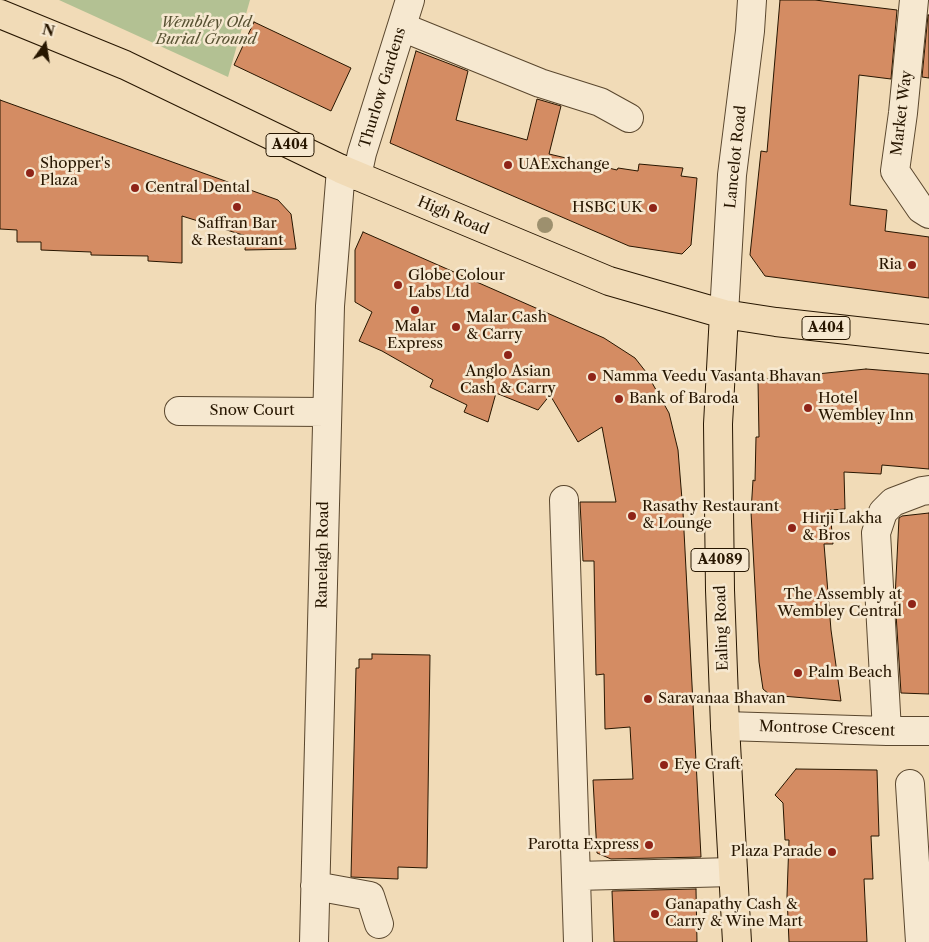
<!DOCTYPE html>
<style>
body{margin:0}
#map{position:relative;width:929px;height:942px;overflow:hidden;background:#f1dbb7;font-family:"Libre Caslon Text",serif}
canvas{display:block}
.north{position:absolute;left:20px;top:20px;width:50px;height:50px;-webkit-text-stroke:4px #f6e8d0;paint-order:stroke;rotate:13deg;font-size:14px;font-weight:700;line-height:20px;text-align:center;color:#271600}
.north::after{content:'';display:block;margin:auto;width:18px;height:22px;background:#271600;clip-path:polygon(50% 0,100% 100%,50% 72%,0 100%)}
</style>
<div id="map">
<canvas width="929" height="942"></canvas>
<div class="north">N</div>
</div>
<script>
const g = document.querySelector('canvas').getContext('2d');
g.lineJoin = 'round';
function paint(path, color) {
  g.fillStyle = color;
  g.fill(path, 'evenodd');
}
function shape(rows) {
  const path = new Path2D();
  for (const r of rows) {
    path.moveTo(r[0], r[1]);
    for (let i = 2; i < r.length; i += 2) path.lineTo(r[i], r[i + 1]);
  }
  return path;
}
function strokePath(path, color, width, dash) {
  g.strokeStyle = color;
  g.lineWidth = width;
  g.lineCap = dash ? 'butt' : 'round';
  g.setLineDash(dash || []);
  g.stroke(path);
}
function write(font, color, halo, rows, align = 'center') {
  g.font = font + ' "Libre Caslon Text",serif';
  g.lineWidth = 5;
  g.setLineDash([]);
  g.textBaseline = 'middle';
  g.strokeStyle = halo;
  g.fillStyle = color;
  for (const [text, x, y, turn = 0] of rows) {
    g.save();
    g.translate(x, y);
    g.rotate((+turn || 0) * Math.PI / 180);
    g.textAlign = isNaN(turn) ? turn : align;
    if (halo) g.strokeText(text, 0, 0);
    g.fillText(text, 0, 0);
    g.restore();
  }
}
paint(shape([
 [59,0,250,0,228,77]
]), '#b3c193');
const building = shape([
 [780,0,815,0,897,10,891,79,859,75,850,205,887,210,885,231,929,237,929,298,765,276,750,255,761,151,767,152,780,0],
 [928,15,929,15,929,78,922,77,928,15],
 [254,22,351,68,331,111,234,65,254,22],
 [416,51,468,71,456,120,527,140,537,99,561,106,549,154,617,170,618,168,638,171,639,164,683,168,681,176,697,178,691,245,682,254,629,246,390,143,416,51],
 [0,100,278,200,291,214,296,249,245,250,246,236,182,216,182,263,148,261,148,256,91,255,91,252,41,250,41,242,17,242,17,230,0,229,0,100],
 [363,232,604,338,635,358,646,372,669,413,678,450,683,512,701,857,611,859,597,853,593,780,633,779,630,727,605,729,604,674,596,675,594,561,583,561,580,502,616,502,602,427,578,442,550,395,538,410,496,393,488,422,464,412,467,405,430,387,433,380,382,351,359,341,372,312,355,302,355,250,363,232],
 [866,369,929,374,929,469,882,465,881,474,844,472,845,509,830,510,833,544,824,544,831,630,841,701,770,695,763,689,759,662,751,512,753,480,755,481,756,437,759,437,758,380,866,369],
 [929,513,929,694,901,693,895,598,899,518,902,516,929,513],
 [372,654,430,655,427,868,398,867,398,879,351,877,356,668,359,668,359,659,372,659,372,654],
 [796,769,877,770,879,836,871,836,873,879,864,879,867,942,789,942,787,896,789,840,785,840,783,803,775,795,796,769],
 [696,889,697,942,614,942,612,891,696,889]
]);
paint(building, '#d48c63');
strokePath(building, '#271600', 1);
const minor = shape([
 [914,0,903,113,895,171,921,209,929,214],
 [402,27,540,83,600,102,629,118],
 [357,176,362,153,410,0],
 [724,314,732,175,750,31,752,0],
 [179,411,326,412],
 [564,500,578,942],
 [725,726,887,731,929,731],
 [887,731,876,533,883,512,893,502,922,491,929,490],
 [910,784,920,942],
 [576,876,733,872],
 [315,886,370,896,379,924],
 [314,942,330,306,341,169]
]);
const major = shape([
 [0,14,125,65,341,169,609,281,724,314,776,322,929,339],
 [724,314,718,424,720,590,725,726,737,942]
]);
strokePath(minor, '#5a472e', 30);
strokePath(major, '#271600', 30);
strokePath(minor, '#f6e8d0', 28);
strokePath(major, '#f1dbb7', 28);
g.fillStyle = '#9d906e';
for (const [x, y] of [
 [545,225]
]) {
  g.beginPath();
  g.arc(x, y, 8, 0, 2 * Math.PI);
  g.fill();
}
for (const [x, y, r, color] of [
 [508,165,5,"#8f2418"],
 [30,173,5,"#8f2418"],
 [135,188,5,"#8f2418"],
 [237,207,5,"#8f2418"],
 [653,208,5,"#8f2418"],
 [912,265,5,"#8f2418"],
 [398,285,5,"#8f2418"],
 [415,310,5,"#8f2418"],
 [456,327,5,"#8f2418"],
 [508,355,5,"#8f2418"],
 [592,377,5,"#8f2418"],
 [619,399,5,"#8f2418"],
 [808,408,5,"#8f2418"],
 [632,516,5,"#8f2418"],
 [792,528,5,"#8f2418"],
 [912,604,5,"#8f2418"],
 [798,673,5,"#8f2418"],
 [648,699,5,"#8f2418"],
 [664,765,5,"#8f2418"],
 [649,845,5,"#8f2418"],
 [832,852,5,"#8f2418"],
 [655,914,5,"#8f2418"]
]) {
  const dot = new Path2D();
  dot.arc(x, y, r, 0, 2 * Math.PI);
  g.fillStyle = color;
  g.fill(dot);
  strokePath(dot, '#f6e8d0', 2);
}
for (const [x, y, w] of [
 [290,145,48],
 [826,328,48],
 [720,560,58]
]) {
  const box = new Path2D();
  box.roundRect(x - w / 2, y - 11.5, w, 23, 4);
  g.fillStyle = '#f6e8d0';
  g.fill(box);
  strokePath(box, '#271600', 1);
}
write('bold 14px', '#271600', null, [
 ["A404",290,145],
 ["A404",826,328],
 ["A4089",720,560]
]);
write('italic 15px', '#585233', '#f6e8d0', [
 ["Wembley Old",206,23],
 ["Burial Ground",206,40]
]);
write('15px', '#271600', '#f6e8d0', [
 ["Thurlow Gardens",383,88,-73],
 ["Market Way",902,113,-83],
 ["Lancelot Road",736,157,-84],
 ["High Road",453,216,23],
 ["Snow Court",252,411],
 ["Ranelagh Road",323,555,-89],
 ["Ealing Road",722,628,-92],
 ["Montrose Crescent",827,729,2]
]);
write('15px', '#271600', '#f6e8d0', [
 ["Shopper's",40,164],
 ["Plaza",40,181],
 ["UAExchange",518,165],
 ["Central Dental",145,188],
 ["HSBC UK",643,208,"right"],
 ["Saffran Bar",237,224,"center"],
 ["& Restaurant",237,241,"center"],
 ["Ria",902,265,"right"],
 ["Globe Colour",408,276],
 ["Labs Ltd",408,293],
 ["Malar Cash",466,318],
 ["& Carry",466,335],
 ["Malar",415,327,"center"],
 ["Express",415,344,"center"],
 ["Anglo Asian",508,372,"center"],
 ["Cash & Carry",508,389,"center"],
 ["Namma Veedu Vasanta Bhavan",602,377],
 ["Bank of Baroda",629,399],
 ["Hotel",818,399],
 ["Wembley Inn",818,416],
 ["Rasathy Restaurant",642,507],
 ["& Lounge",642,524],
 ["Hirji Lakha",802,519],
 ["& Bros",802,536],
 ["The Assembly at",902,595,"right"],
 ["Wembley Central",902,612,"right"],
 ["Palm Beach",808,673],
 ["Saravanaa Bhavan",658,699],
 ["Eye Craft",674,765],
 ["Parotta Express",639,845,"right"],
 ["Plaza Parade",822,852,"right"],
 ["Ganapathy Cash &",665,905],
 ["Carry & Wine Mart",665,922]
], 'left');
</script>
